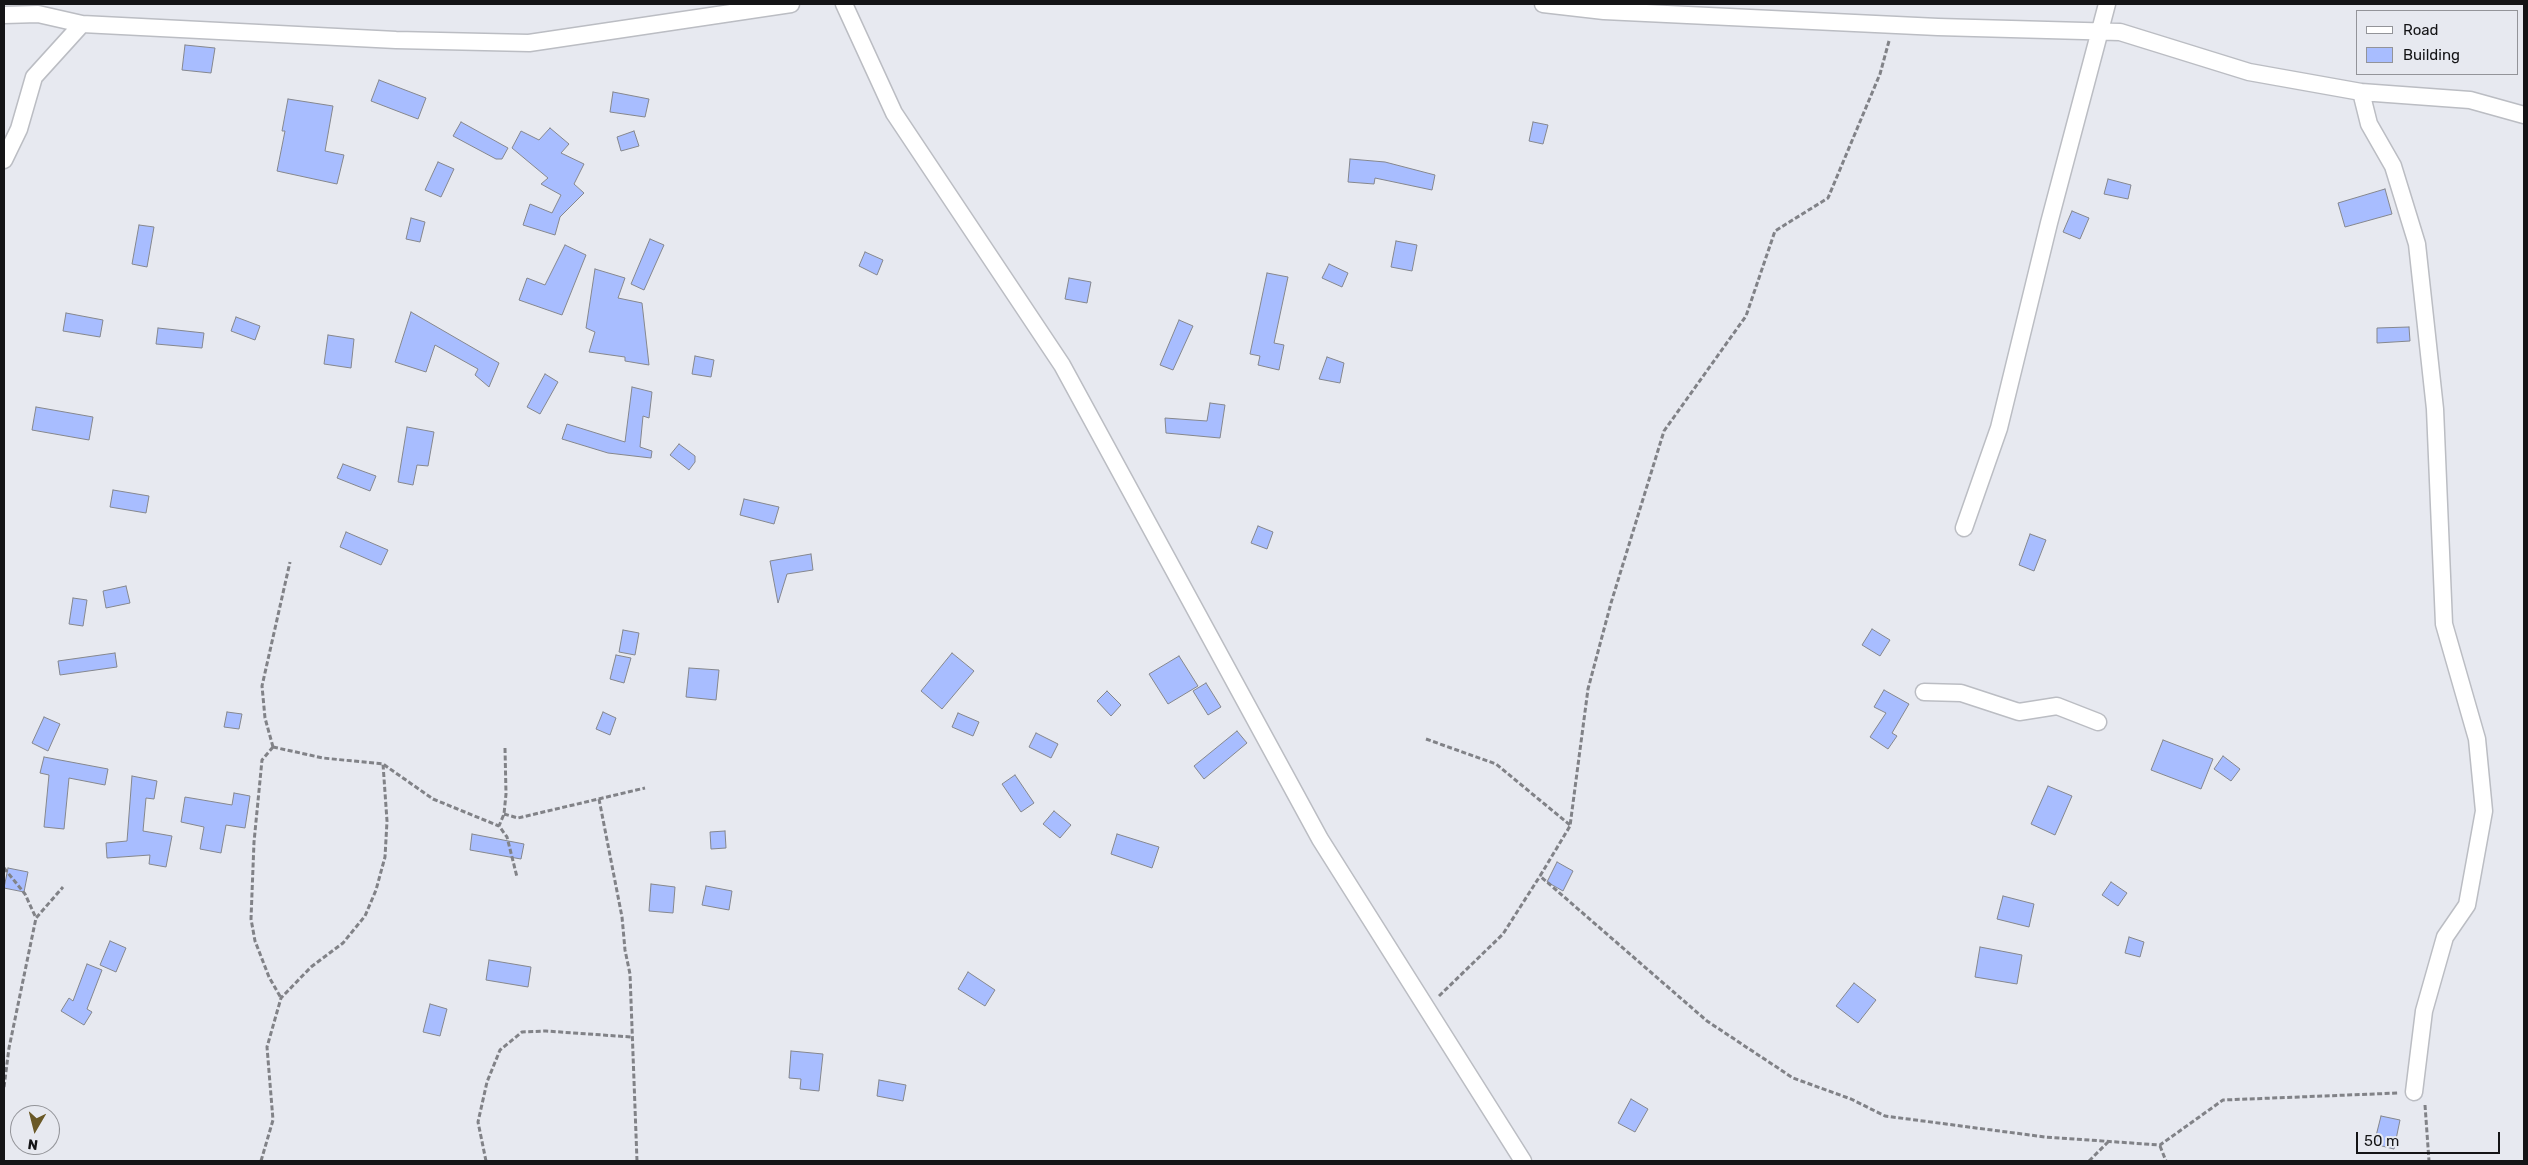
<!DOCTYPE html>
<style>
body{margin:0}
#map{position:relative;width:2528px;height:1165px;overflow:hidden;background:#e7e9f0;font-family:Rubik,sans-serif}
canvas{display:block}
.frame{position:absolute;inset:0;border:5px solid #141416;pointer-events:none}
.legend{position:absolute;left:2356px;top:10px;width:162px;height:65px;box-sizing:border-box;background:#e7e9f0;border:1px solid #939499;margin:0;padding:6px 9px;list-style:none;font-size:15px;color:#141416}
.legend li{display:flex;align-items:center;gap:10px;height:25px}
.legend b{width:25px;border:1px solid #939499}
.north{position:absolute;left:10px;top:1105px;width:50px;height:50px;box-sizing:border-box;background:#e7e9f0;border:1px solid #939499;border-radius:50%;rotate:188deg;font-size:14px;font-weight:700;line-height:20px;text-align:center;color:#141416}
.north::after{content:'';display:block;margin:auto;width:18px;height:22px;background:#6a5927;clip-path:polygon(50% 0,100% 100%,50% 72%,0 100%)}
.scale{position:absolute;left:2356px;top:1132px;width:144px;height:22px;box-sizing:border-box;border:2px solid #141416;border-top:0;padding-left:6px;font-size:15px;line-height:18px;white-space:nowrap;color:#141416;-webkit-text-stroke:4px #e7e9f0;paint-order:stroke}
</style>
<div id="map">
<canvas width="2528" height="1165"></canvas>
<div class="frame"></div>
<ul class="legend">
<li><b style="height:6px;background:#fff"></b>Road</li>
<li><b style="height:14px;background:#a8bdff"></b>Building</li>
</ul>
<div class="north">N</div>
<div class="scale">50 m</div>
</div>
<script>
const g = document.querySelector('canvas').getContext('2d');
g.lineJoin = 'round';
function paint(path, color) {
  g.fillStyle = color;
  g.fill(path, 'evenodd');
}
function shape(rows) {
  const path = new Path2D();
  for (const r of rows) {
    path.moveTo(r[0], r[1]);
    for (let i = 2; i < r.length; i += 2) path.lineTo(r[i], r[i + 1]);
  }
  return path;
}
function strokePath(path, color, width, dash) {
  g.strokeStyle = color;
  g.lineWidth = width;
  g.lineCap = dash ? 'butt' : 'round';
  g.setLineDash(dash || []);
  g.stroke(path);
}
const building = shape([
 [185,45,215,48,211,73,182,70,185,45],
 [379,80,426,98,418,119,371,101,379,80],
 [613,92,649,99,645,117,610,112,613,92],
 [288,99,333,106,325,151,344,155,337,184,277,171,285,131,282,131,288,99],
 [461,122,508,148,502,159,496,159,453,136,461,122],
 [1533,122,1548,125,1543,144,1529,141,1533,122],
 [550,128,569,144,561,153,584,164,574,184,584,193,560,217,555,235,523,225,530,204,552,213,561,195,541,184,548,178,512,148,521,131,539,140,550,128],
 [634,131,639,146,621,151,617,137,634,131],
 [1350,159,1385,162,1435,175,1432,190,1375,178,1374,184,1348,182,1350,159],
 [438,162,454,169,441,197,425,190,438,162],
 [2108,179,2131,185,2128,199,2104,194,2108,179],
 [2385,189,2392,214,2345,227,2338,203,2385,189],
 [2072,211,2089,218,2080,239,2063,232,2072,211],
 [411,218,425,222,420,242,406,239,411,218],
 [139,225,154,227,147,267,132,264,139,225],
 [650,239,664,245,644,290,631,284,650,239],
 [1396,241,1417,245,1412,271,1391,267,1396,241],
 [565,245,586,255,562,315,519,300,527,278,545,285,565,245],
 [865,252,883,260,877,275,859,266,865,252],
 [1329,264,1348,273,1342,287,1322,278,1329,264],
 [595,269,625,278,618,298,642,303,649,365,625,361,625,357,589,352,595,332,586,328,595,269],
 [1267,273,1288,277,1274,343,1284,345,1279,370,1258,365,1260,356,1250,354,1267,273],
 [1069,278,1091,282,1087,303,1065,299,1069,278],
 [411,312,499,363,489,387,475,375,478,369,435,345,426,372,395,362,411,312],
 [66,313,103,320,100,337,63,331,66,313],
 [236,317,260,326,255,340,231,331,236,317],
 [1179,320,1193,326,1173,370,1160,365,1179,320],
 [2409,327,2410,341,2377,343,2377,328,2409,327],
 [158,328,204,333,202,348,156,344,158,328],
 [328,335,354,339,351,368,324,364,328,335],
 [695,356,714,360,711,377,692,374,695,356],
 [1327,357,1344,363,1340,383,1319,379,1327,357],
 [545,374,558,382,540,414,527,407,545,374],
 [632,387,652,392,649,418,643,416,640,447,652,451,651,458,608,453,562,439,567,424,625,442,632,387],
 [1210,403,1225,405,1220,438,1166,433,1165,418,1207,421,1210,403],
 [36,407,93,417,89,440,32,430,36,407],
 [407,427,434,432,428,466,417,465,413,485,398,482,407,427],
 [679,444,695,456,695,462,689,470,670,455,679,444],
 [343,464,376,476,370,491,337,478,343,464],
 [113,490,149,496,146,513,110,507,113,490],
 [744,499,779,507,774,524,740,515,744,499],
 [1258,526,1273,532,1267,549,1251,543,1258,526],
 [346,532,388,550,381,565,340,547,346,532],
 [2030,534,2046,540,2034,571,2019,565,2030,534],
 [811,554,813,570,787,574,778,603,770,561,811,554],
 [126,586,130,603,106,608,103,591,126,586],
 [73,598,87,600,83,626,69,624,73,598],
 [1872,629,1890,640,1880,656,1862,645,1872,629],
 [623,630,639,633,635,655,619,652,623,630],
 [115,653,117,667,60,675,58,661,115,653],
 [952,653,974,671,942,709,921,691,952,653],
 [616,655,631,658,624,683,610,679,616,655],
 [1179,656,1198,686,1168,704,1149,674,1179,656],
 [689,668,719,670,716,700,686,697,689,668],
 [1206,683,1221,707,1208,715,1193,691,1206,683],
 [1884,690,1909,704,1892,733,1897,736,1888,749,1870,737,1886,713,1874,707,1884,690],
 [1107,691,1121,705,1111,716,1097,701,1107,691],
 [227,712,242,714,239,729,224,727,227,712],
 [603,712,616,718,610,735,596,729,603,712],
 [958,713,979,722,973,736,952,727,958,713],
 [44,717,60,724,48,751,32,743,44,717],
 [1237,731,1247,743,1204,779,1194,766,1237,731],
 [1036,733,1058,744,1051,758,1029,747,1036,733],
 [2163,740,2213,759,2201,789,2151,770,2163,740],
 [2223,756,2240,769,2231,781,2214,769,2223,756],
 [44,757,108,769,105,785,69,778,64,829,44,827,49,775,40,773,44,757],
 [1015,775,1034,803,1021,812,1002,784,1015,775],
 [132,776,157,781,154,799,146,798,143,831,172,836,166,867,149,864,150,855,107,858,106,843,127,841,132,776],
 [2048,786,2072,796,2055,835,2031,824,2048,786],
 [234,793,250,796,245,828,226,825,221,853,200,849,204,827,181,822,185,797,232,805,234,793],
 [1054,811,1071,825,1060,838,1043,824,1054,811],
 [725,831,726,848,711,849,710,832,725,831],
 [472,834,524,844,521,859,470,850,472,834],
 [1117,834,1159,847,1152,868,1111,854,1117,834],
 [1557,862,1573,871,1563,891,1547,882,1557,862],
 [8,868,28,872,24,892,4,888,8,868],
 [2111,882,2127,893,2118,906,2102,895,2111,882],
 [651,884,675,887,673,913,649,911,651,884],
 [706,886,732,891,729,910,702,905,706,886],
 [2003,896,2034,904,2029,927,1997,919,2003,896],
 [2129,937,2144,942,2140,957,2125,953,2129,937],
 [110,941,126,948,116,972,100,965,110,941],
 [1980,947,2022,955,2017,984,1975,977,1980,947],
 [489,960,531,967,528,987,486,980,489,960],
 [87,964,102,970,87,1009,92,1012,84,1025,61,1011,69,998,73,1001,87,964],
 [968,972,995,990,985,1006,958,989,968,972],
 [1854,983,1876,1000,1858,1023,1836,1006,1854,983],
 [430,1004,447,1009,440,1036,423,1032,430,1004],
 [791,1051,823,1054,819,1091,800,1089,801,1079,789,1078,791,1051],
 [879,1080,906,1085,903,1101,877,1096,879,1080],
 [1631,1099,1648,1109,1635,1132,1618,1123,1631,1099],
 [2381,1116,2400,1120,2394,1149,2374,1144,2381,1116]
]);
paint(building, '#a8bdff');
strokePath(building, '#85878d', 1);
const minor = shape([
 [844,4,894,113,1062,365,1320,839,1523,1161],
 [1543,4,1604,11,1938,27,2120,32,2249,72,2361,92,2470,100,2524,115],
 [4,15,38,14,82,24,396,40,529,43,791,4],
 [2361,92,2369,124,2393,166,2417,244,2435,409,2444,624,2477,739,2484,811,2467,905,2445,937,2424,1011,2414,1092],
 [4,160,19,129,34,77,82,24],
 [1964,528,1999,428,2049,223,2107,4],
 [1924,692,1961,693,2019,712,2057,706,2098,722]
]);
strokePath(minor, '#bbbdc3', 19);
strokePath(shape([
 [1889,41,1880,74,1828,198,1775,231,1746,316,1664,431,1611,603,1588,689,1570,826,1540,876,1707,1021,1793,1078,1851,1099,1885,1116,2045,1137,2160,1145,2223,1100,2398,1093],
 [1426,739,1496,764,1570,825],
 [273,747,262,760,254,842,251,919,255,941,269,977,281,998],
 [273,747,323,758,383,764,433,799,499,826],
 [273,747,265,718,262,686,290,562],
 [505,748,506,794,504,814,499,826,507,837,517,877],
 [599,799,622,917,625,950,630,974,637,1161],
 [504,814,518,818,645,788],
 [4,868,25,894,36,918],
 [1439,996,1503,934,1540,876],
 [4,1087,9,1048,36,918,63,887],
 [2425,1105,2429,1161],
 [2160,1146,2166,1161],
 [261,1161,273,1120,267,1047,281,998,311,967,343,943,365,916,376,890,385,857,387,821,383,764],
 [486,1161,478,1122,487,1082,500,1050,522,1032,546,1031,631,1037],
 [2089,1161,2108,1142]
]), '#818287', 3, [5, 2.5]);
strokePath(minor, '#fff', 16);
</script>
